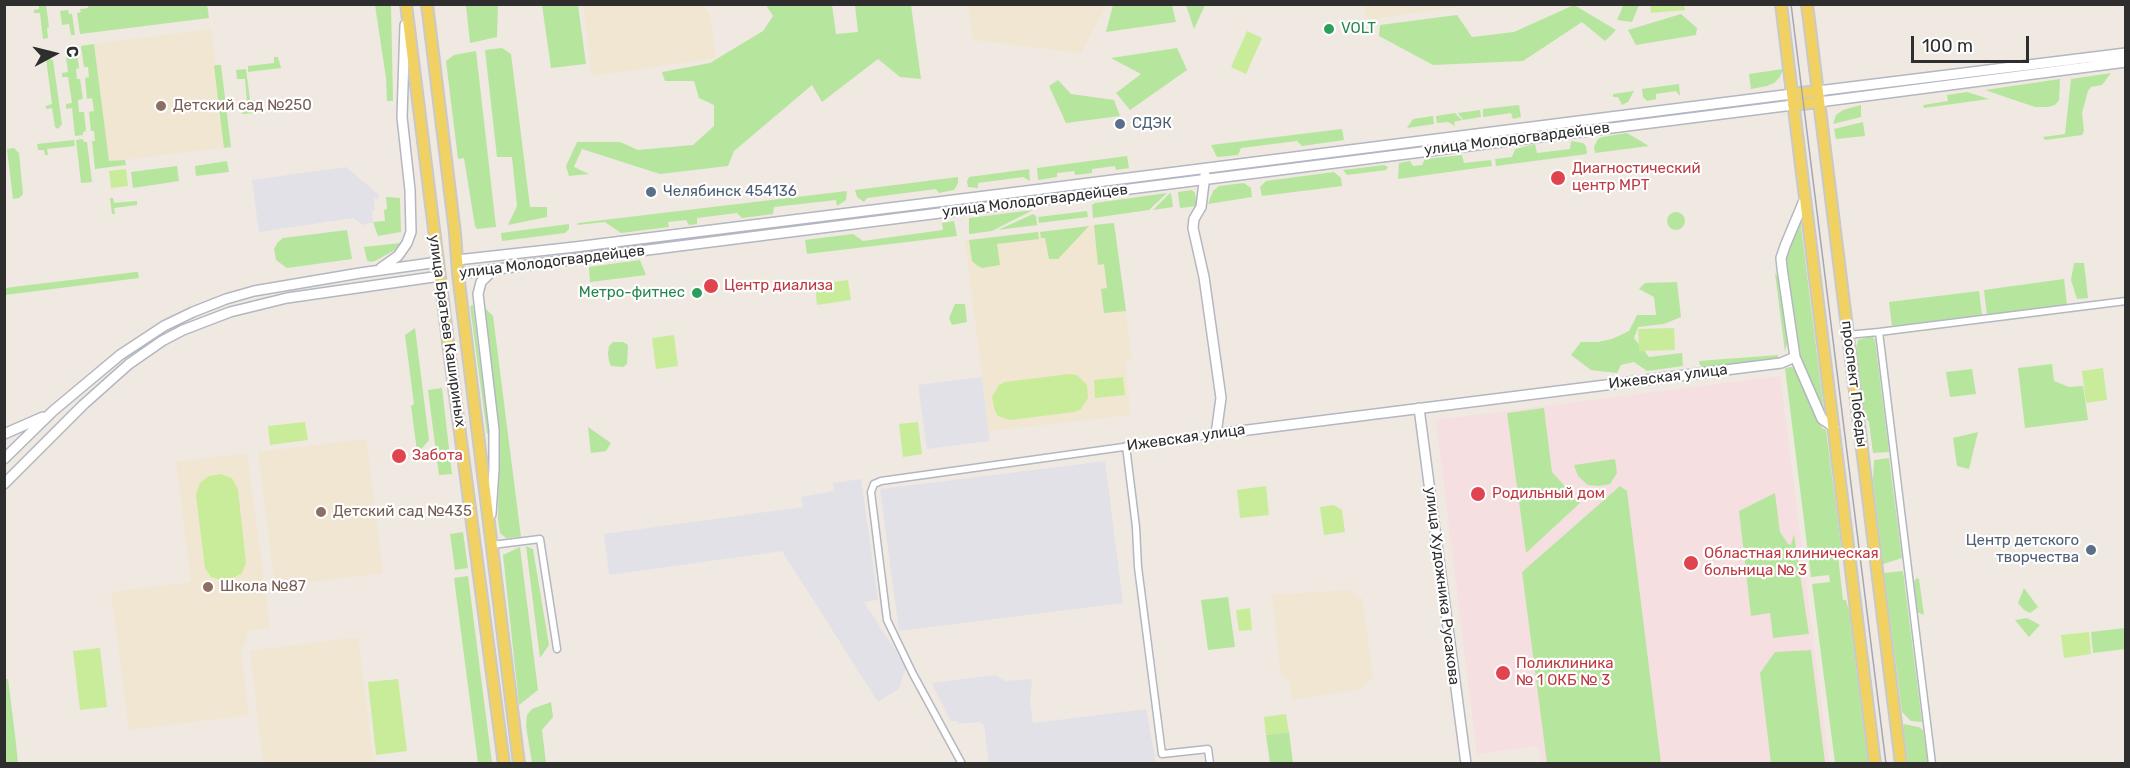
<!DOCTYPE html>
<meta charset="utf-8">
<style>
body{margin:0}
#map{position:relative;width:2130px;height:768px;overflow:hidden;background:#efe9e1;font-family:Rubik,sans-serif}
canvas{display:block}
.frame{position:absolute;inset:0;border:6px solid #2e2e2e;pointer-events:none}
.north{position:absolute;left:24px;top:24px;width:60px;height:60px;-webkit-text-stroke:4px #fff;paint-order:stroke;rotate:83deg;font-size:16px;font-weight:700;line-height:24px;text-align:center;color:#2e2e2e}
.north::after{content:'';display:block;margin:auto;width:21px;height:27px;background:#2e2e2e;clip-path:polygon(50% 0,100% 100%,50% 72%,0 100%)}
.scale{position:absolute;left:1911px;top:36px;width:118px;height:27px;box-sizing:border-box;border:3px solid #2e2e2e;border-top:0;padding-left:8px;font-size:18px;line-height:21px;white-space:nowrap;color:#2e2e2e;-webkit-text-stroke:4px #fff;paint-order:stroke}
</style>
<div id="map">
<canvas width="2130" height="768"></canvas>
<div class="frame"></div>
<div class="north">С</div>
<div class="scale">100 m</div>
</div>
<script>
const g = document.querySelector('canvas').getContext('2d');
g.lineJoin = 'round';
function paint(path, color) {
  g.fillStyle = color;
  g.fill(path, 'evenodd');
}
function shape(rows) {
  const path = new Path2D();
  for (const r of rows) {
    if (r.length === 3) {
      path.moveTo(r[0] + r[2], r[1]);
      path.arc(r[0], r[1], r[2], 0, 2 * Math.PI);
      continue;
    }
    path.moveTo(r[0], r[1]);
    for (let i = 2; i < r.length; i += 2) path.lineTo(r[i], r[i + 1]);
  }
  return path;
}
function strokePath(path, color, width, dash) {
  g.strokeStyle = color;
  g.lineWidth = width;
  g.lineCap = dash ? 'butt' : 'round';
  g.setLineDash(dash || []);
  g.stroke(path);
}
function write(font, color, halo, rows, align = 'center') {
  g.font = font + ' Rubik,sans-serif';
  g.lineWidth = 4.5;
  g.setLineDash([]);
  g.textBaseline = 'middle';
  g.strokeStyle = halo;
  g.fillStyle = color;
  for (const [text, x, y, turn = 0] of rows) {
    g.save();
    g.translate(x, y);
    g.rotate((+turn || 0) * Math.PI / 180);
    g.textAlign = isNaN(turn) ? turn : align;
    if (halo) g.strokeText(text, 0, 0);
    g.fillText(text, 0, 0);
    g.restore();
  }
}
paint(shape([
 [346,167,379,195,379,198,374,199,375,210,372,211,373,222,363,225,353,218,259,232,252,180],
 [982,377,990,441,927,449,918,385],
 [1105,461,1123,603,899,631,880,489],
 [861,479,878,600,864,602,906,667,899,689,878,702,782,551,609,575,604,534,803,507,801,497,834,491,833,483],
 [995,675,1005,681,1032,679,1030,703,1033,723,1146,709,1156,763,989,763,984,725,979,722,958,724,957,721,951,721,931,683]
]), '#e3e1e8');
paint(shape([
 [583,5,704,5,710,16,716,58,592,76],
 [968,5,968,4,1107,5,1081,53,973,40],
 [1364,5,1364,4,1470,5,1366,20],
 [211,29,226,147,109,162,94,44],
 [1114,223,1132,360,1126,361,1130,415,989,431,965,240],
 [366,439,383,573,275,586,258,452],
 [247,453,270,628,247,631,247,639,241,652,249,715,129,730,111,592,191,582,176,462],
 [1348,590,1362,598,1373,677,1361,689,1292,700,1290,683,1281,675,1272,595],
 [358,637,374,763,263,763,250,651]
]), '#f0e6d1');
paint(shape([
 [1780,376,1829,763,1811,763,1825,761,1811,650,1774,654,1760,673,1771,763,1661,763,1627,491,1620,486,1522,572,1547,763,1541,763,1538,746,1477,754,1436,420],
 [1544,409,1552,472,1580,503,1526,553,1507,413],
 [1615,459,1617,473,1574,465,1575,465],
 [1775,493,1780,532,1788,544,1792,545,1794,537,1809,634,1773,638,1770,613,1751,616,1739,511]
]), '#f5dfe0');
paint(shape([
 [207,4,209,18,80,34,77,13,81,12,80,9,88,8,88,5],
 [1624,4,1639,5,1632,22,1617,20],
 [39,5,46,5,49,27,47,28,48,38,43,39,40,13,34,13,34,10,39,9],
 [375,5,391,5,393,101,387,101,386,78],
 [466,5,498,5,497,37,470,43],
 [542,5,578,5,586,64,551,68],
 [766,5,832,5,836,34,858,32,855,5,911,5,921,79,900,77,878,59,822,102,812,85,734,151,728,166,660,174,582,149,574,167,589,174,569,176,566,166,577,142,620,142,638,150,693,145,714,126,714,105,699,98,694,81,665,81,662,72,710,63,763,31,773,16],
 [1113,5,1172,5,1176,22,1106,32],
 [1186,5,1205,5,1194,29],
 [1574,5,1616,30,1605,41,1582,22,1523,61,1433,65,1379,36,1380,25,1457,15,1472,37,1514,32],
 [68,10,69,14,72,14,75,35,71,35,69,24,62,25,60,11],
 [1681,14,1697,28,1696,35,1636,45,1628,30],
 [94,44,109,161,125,160,126,165,95,169,92,141,95,141,94,131,91,131,89,112,94,111,92,98,87,99,85,78,89,77,88,67,84,67,81,46],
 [76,47,79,68,76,69,77,79,80,79,83,99,78,100,79,112,84,112,86,131,83,132,83,135,75,136,72,108,66,109,66,104,72,103,68,77,62,77,62,73,68,72,65,48],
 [502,48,511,54,530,207,547,207,547,217,508,225,517,206,512,157,497,157,485,50],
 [1177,48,1187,70,1130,110,1116,93,1141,74,1111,58],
 [50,50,51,60,53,60,62,124,58,129,55,127,52,108,46,109,46,106,52,104,45,51],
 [476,51,496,227,477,229,475,226,464,158,458,159,446,61,454,55],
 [274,57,278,57,281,68,248,72,248,66,274,63],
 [216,65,221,65,231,147,224,148,214,66],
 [246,69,250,100,256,100,257,113,242,114,241,103,247,102,245,79,237,79,236,70],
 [1783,69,1780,77,1774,83,1767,86,1751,89,1749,74],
 [2111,73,2102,85,2091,87,2088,91,2082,113,2084,131,2082,135,2045,140,2043,137,2065,134,2071,79],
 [2060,79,2059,100,2055,105,2048,107,2035,107,1985,90],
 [1058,80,1071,94,1114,100,1120,116,1066,123,1049,86],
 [1679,84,1680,96,1676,91,1656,94,1656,99,1647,101,1643,97,1642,89],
 [1634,91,1628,102,1622,105,1618,97,1613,97,1613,94],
 [1967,92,1989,99,1924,108,1923,105,1948,101,1947,95],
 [1519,105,1521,117,1513,119,1511,113,1483,117,1483,109],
 [1861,105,1861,117,1833,124,1836,115,1843,110],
 [1480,110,1481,117,1463,120,1458,113],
 [1455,113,1462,120,1454,122,1455,126,1448,122,1437,123,1436,116],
 [1433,116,1434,124,1407,128,1413,119],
 [1863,122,1865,136,1836,139,1834,129],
 [1342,129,1344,140,1302,146,1297,141,1241,148,1238,155,1217,157,1211,145],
 [1627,133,1649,146,1595,153,1594,147,1598,139,1602,137],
 [83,139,84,142,87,142,92,182,81,183,76,140],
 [74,140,75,146,47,149,48,155,45,155,44,150,38,150,37,144],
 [1571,141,1583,143,1586,146,1587,154,1496,166,1495,159,1512,157,1515,149,1535,144,1537,153,1570,149],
 [14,148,19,153,23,194,19,198,13,199,7,149],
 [1462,155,1464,163,1491,160,1492,166,1398,179,1399,163,1410,161,1413,166,1422,165,1425,159],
 [1127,156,1129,168,1116,170,1115,166,1092,169,1092,173,1075,175,1074,171,1057,173,1057,177,1038,180,1037,168],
 [227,161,229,172,196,176,195,166],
 [1384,165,1388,167,1386,170,1347,175,1343,170],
 [177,166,179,181,133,188,131,172],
 [1029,169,1030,181,1023,177,978,183,978,188,968,187,967,181,969,177],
 [1334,172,1341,178,1342,186,1262,196,1260,187,1266,181],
 [958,177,958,183,954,190,939,193,936,189,867,198,864,202,857,197,855,190],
 [1244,183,1251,188,1252,197,1208,204,1213,191,1219,186],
 [1192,190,1195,193,1197,206,1180,208,1178,192],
 [847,191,846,200,837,206,836,200,774,207,773,214,742,218,737,213,697,218,697,224,689,225,686,220,668,222,669,227,621,233,605,222,577,225,578,223],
 [1167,193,1149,210,1093,218,1092,205,1095,203],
 [1170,193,1171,193,1173,207,1153,210],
 [386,197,400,198,401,232,378,236,373,222,385,221,384,210,387,209],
 [110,198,113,198,114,203,137,201,137,205,114,208,115,214,112,214],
 [1033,210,992,231,969,234,969,218],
 [1087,211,1088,217,1039,223,1038,217],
 [1676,221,9],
 [1033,214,1036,216,1037,225,998,230],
 [1800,219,1824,411,1798,351,1786,255],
 [954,221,957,236,807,254,805,240,853,234,863,241,943,230,942,223],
 [1114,223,1126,311,1104,313,1101,289,1107,288,1104,264,1098,265,1094,225],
 [569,224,569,229,565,233,502,241,501,233],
 [1089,226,1058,259,1049,259,1045,238,1041,238,1040,232],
 [347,230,352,259,287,268,276,260,274,249,278,242,283,238],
 [1038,232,1039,239,997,244,1000,265,982,268,978,266,972,261,969,240],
 [401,243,395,250,375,261,370,262,367,260,364,247],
 [640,260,646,275,590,282,589,267],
 [2074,263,2084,263,2088,298,2077,299,2071,280],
 [136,272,138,272,139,278,5,295,5,288],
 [1775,273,1780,279,1788,339,1785,352],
 [2064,279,2067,305,1987,315,1984,290],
 [1677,282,1681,317,1664,324,1638,327,1634,338,1649,357,1682,353,1683,366,1647,371,1634,362,1621,365,1617,373,1591,370,1571,355,1581,342,1598,342,1612,339,1629,331,1637,315,1656,315,1654,297,1639,289,1645,283],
 [1979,291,1982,315,1892,326,1889,302],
 [955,304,965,304,967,322,952,325,949,318],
 [473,305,489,434,487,434,470,306],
 [485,308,493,316,521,537,506,538,500,533,498,520,499,430],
 [415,328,429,440,419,452,417,451,411,406,414,404,405,335],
 [1872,336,1875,340,1889,452,1873,453,1869,422,1864,416,1856,349,1858,340],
 [613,342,623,342,628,345,627,364,623,367,611,366,609,361,608,354,609,346],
 [1778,355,1778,358,1773,360,1704,368,1700,365,1699,361],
 [2052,364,2054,381,2069,387,2083,386,2088,420,2025,428,2018,368],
 [1791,367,1796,368,1822,428,1826,430,1841,545,1840,554,1838,556,1843,600,1846,600,1849,610,1868,763,1835,763,1812,584,1830,582,1829,575,1811,577,1785,368],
 [1972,369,1976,394,1950,397,1946,372],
 [442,388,452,474,439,475,428,390],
 [1544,408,1552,472,1580,503,1526,553,1507,413],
 [588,427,611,443,606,451,591,453],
 [1978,432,1969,469,1957,466,1953,438],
 [1889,458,1902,558,1883,564,1873,480,1874,460],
 [1615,459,1617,473,1610,484,1599,486,1588,485,1578,476,1574,465],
 [1620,486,1627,491,1661,763,1547,763,1522,572],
 [1775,493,1780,532,1788,544,1791,545,1794,534,1809,634,1773,638,1770,613,1751,616,1739,511],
 [463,532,468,568,455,570,450,534],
 [526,546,533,549,549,645,540,658],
 [520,547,538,690,519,705,503,555],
 [1903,571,1922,722,1911,721,1902,712,1884,573],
 [468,576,492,763,478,763,454,578],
 [1917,578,1919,579,1924,615,1917,612,1914,581],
 [2024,588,2038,607,2030,613,2024,610,2018,603],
 [1228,597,1235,647,1208,650,1201,600],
 [2027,618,2040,625,2029,637,2015,620],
 [2125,628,2125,649,2093,653,2091,632],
 [1811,650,1825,762,1771,763,1760,673,1775,652],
 [8,679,15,735,18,763,5,763,4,680],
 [551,702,553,717,542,730,546,763,532,763,526,726,527,715,532,709],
 [1903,724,1919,727,1923,730,1928,763,1908,763],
 [1289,732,1293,763,1270,763,1266,735]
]), '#b6e59e');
paint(shape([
 [1650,5,1684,5,1685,10,1651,13],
 [1247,31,1262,38,1246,74,1231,67],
 [126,169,128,186,111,188,109,171],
 [848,280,851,300,817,305,815,285],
 [1674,328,1675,350,1639,351,1638,329],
 [674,335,678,366,656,369,652,338],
 [2103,368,2107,400,2086,403,2082,371],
 [1069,374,1077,375,1087,385,1088,398,1081,409,1074,412,1010,420,998,416,995,411,992,397,999,385,1005,382],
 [1123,377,1125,395,1095,398,1094,380],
 [305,422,308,440,270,445,268,426],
 [918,422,922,454,903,457,899,424],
 [220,474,232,478,238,490,246,563,242,573,233,578,222,580,211,577,205,568,196,495,200,483,209,476],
 [1266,486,1269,515,1240,518,1237,490],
 [1334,505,1342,510,1345,532,1324,535,1320,507],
 [1250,608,1252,630,1239,631,1236,610],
 [2089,632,2091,654,2064,658,2061,635],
 [100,648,107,707,80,710,73,651],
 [398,679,407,751,376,755,368,682],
 [1286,714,1289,732,1266,735,1264,717]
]), '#c9ec9a');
const street = shape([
 [1879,332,2126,301],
 [1847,335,1879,332,1932,764],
 [1126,446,1136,527,1138,567,1162,754,1208,749,1210,764],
 [492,545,540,539,557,649],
 [962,764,913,674,887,620,871,492,874,484,881,481,1216,434]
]);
const secondary = shape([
 [1818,91,2126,53],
 [1819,102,2126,62],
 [1205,175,1201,207,1194,219,1193,228,1204,277,1221,398,1216,434,1781,363,1795,357],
 [1805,198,1785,246,1781,258,1782,268,1795,357,1822,419,1834,427],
 [457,260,575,247,1034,190,1792,94],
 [381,268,398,256,407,243,411,232,410,190,402,117,405,25],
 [458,274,1793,105],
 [1419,408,1466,764],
 [4,434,43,417],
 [4,459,53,411,120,355,164,326,193,312,226,299,254,291,360,273,438,262],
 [4,484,83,405,129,364,162,341,183,330,230,312,287,298,440,276],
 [491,514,494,469,494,430,478,294,481,282,493,270]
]);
const primary = shape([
 [406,4,449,350,504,764],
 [427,4,455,233,458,274,519,764],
 [1781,4,1875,764],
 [1807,4,1901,764],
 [1792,94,1818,91],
 [1793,105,1819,102]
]);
strokePath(street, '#b4b7c1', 9);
strokePath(secondary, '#b4b7c1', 12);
strokePath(primary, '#c9c9c9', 14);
strokePath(street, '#fff', 6);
strokePath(secondary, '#fff', 9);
strokePath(primary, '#f2d163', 10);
strokePath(shape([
 [1791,4,1886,764]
]), '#a3a6b8', 1.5);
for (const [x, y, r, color] of [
 [1329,29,6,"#2e9e5b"],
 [161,106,6,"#8d6e63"],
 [1120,124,6,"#5c6f8a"],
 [1558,178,8,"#e0444e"],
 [651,192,6,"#5c6f8a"],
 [711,286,8,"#e0444e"],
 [697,293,6,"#2e9e5b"],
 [399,456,8,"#e0444e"],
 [1478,494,8,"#e0444e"],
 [321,512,6,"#8d6e63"],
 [2091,550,6,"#5c6f8a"],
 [1691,563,8,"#e0444e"],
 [208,587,6,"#8d6e63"],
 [1503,673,8,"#e0444e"]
]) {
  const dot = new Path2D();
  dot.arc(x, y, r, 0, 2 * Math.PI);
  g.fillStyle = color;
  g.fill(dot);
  strokePath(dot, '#fff', 2);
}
write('15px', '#27864d', '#fff', [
 ["VOLT",1341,29],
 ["Метро-фитнес",685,293,"right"]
], 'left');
write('15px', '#785e54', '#fff', [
 ["Детский сад №250",173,106],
 ["Детский сад №435",333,512],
 ["Школа №87",220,587]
], 'left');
write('15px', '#4e5e75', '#fff', [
 ["СДЭК",1132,124],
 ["Челябинск 454136",663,192],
 ["Центр детского",2079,541,"right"],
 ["творчества",2079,558,"right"]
], 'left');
write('15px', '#2e2e2e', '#fff', [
 ["улица Молодогвардейцев",1517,139,-7],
 ["улица Молодогвардейцев",1035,201,-7],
 ["улица Молодогвардейцев",552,262,-7],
 ["улица Братьев Кашириных",447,331,82],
 ["Ижевская улица",1668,377,-7],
 ["проспект Победы",1854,384,83],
 ["Ижевская улица",1186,438,-8],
 ["улица Художника Русакова",1442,586,83]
]);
write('15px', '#be3a42', '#fff', [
 ["Диагностический",1572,169],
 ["центр МРТ",1572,186],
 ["Центр диализа",724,286],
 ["Забота",412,456],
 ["Родильный дом",1492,494],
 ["Областная клиническая",1704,554],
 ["больница № 3",1704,571],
 ["Поликлиника",1516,664],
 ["№ 1 ОКБ № 3",1516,681]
], 'left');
</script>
